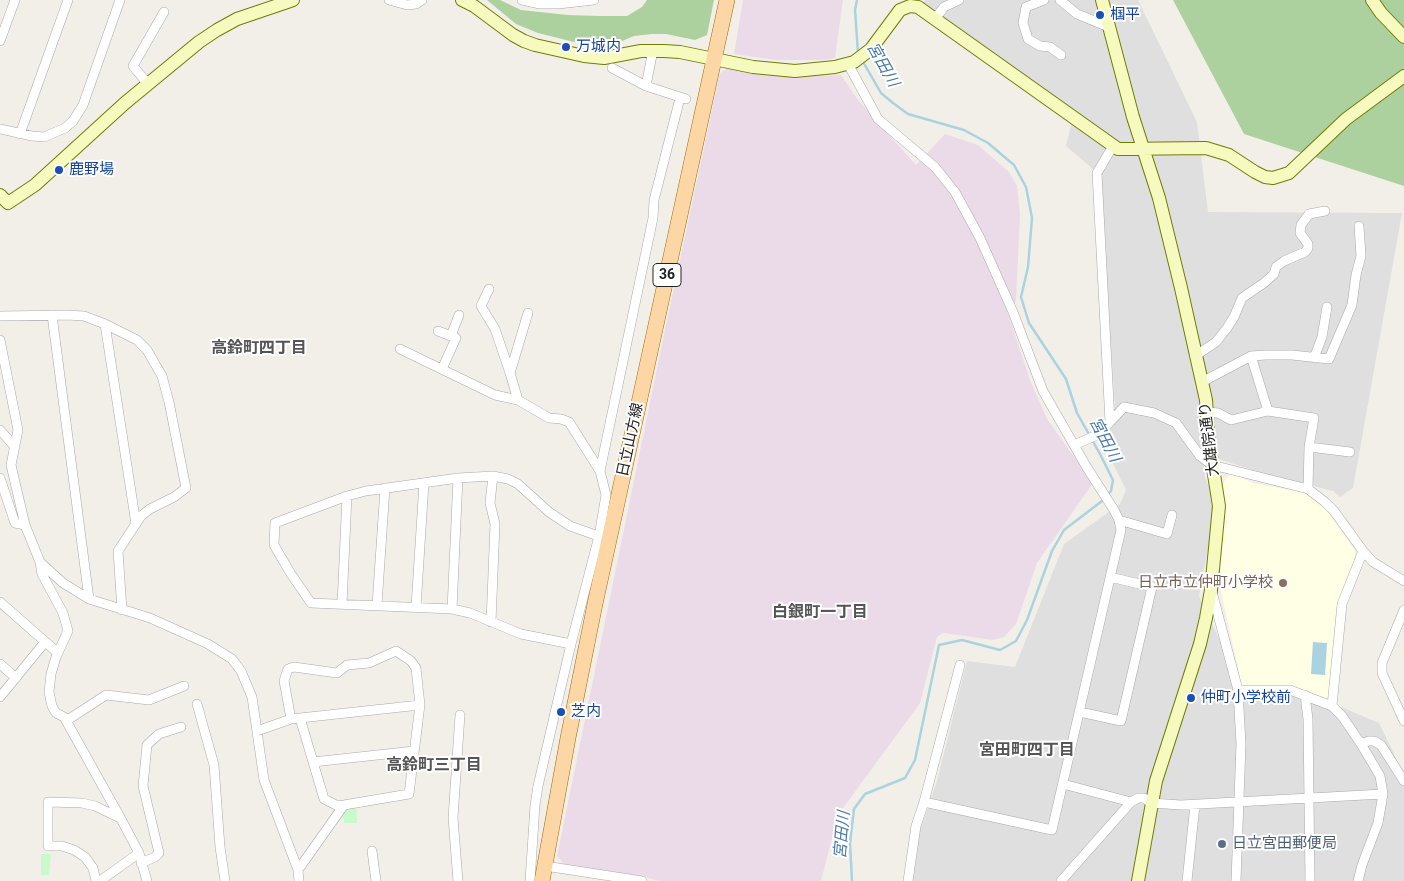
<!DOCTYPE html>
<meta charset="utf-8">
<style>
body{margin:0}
canvas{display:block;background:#f2efe9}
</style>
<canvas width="1404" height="881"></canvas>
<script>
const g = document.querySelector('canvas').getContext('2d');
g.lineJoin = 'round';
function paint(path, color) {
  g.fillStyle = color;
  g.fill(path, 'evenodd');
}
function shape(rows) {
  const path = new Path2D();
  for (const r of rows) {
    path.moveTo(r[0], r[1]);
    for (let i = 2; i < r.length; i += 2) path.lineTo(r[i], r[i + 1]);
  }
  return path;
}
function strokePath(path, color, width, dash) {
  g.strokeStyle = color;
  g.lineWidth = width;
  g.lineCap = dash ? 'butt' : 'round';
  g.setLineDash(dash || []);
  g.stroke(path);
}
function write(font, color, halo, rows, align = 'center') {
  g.font = font + ' Roboto,"Noto Sans JP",sans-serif';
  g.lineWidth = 4;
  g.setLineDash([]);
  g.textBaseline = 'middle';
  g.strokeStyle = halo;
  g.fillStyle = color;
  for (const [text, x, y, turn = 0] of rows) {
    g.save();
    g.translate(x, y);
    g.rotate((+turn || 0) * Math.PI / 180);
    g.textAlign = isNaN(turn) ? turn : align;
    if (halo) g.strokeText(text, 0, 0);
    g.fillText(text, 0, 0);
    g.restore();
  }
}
paint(shape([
 [925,0,1138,0,1197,122,1208,212,1402,213,1353,488,1340,497,1333,491,1256,471,1203,454,1205,478,1213,495,1214,518,1199,596,1241,685,1294,687,1379,723,1404,775,1404,881,903,881,937,781,967,661,1015,667,1064,544,1120,504,1126,490,1103,444,1115,409,1100,175,1066,146,1074,113,921,5]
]), '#e0dfdf');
paint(shape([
 [743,0,843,0,835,58,824,60,776,60,734,54],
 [728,68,783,77,841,75,858,100,916,165,945,134,978,145,1009,172,1017,186,1020,214,1016,302,1006,308,1030,380,1047,419,1093,483,1037,563,1016,624,1004,637,993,640,943,633,937,637,920,703,838,815,821,881,659,881,642,876,565,865,557,856,663,339,720,73]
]), '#ebdbe8');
paint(shape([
 [1231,473,1253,483,1306,493,1315,498,1322,504,1354,549,1355,554,1353,567,1339,601,1336,613,1330,696,1326,699,1301,689,1289,686,1242,685,1221,592,1220,574,1221,546,1224,517,1222,484]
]), '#ffffe5');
paint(shape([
 [487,0,500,0,521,10,568,15,600,16,627,16,642,7,647,0,714,0,707,35,695,40,666,34,652,34,634,36,615,44,586,45,538,33,516,24],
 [1173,0,1404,0,1404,186,1244,134]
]), '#add19e');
paint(shape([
 [356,803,357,823,344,823,344,819,337,815],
 [41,854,51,854,49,875,41,875]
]), '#c8facc');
paint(shape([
 [1313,642,1327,643,1325,675,1311,674]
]), '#aad3df');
strokePath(shape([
 [857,0,855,10,858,53],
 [852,881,850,843,854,809,865,794,905,778,915,760,939,645,962,640,1000,650,1016,641,1027,620,1052,551,1064,530,1102,501,1111,491,1113,480,1100,454,1077,413,1066,379,1029,323,1021,297,1028,267,1032,218,1026,187,1014,165,988,143,964,130,908,114,893,103,881,93,862,60]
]), '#aad3df', 2.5);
const street = shape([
 [389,0,407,5,416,4,422,0],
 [522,0,540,4,558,4,594,0],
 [1044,0,1026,7,1023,23,1028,39,1040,46,1050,47,1061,55],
 [1060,0,1077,14,1109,27],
 [935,19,944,7,959,0],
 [0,41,15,0],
 [848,64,878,119,935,167,955,192,980,238,1013,312,1043,391,1086,466,1114,510,1119,520,1121,530,1052,830,924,802],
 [612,68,646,86,686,99],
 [148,84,133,66,164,12],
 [646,86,653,50],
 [0,129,32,136,44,137,65,128,73,121,83,105,120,0],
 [20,134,68,0],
 [489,289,481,306,495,329,510,373],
 [52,315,89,599],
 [0,316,67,315,84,316,105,324,137,340,147,350,162,376,169,402,186,488,174,497,150,509,141,516,118,551,122,610],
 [105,324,136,524],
 [438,331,456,338,442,369],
 [451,336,459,315],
 [0,340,18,430,11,465,25,525,40,562,63,583,89,599,150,618,208,644,232,659,241,671,252,697,264,780,298,870,299,881],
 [400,349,495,395,518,400,549,418,561,419,569,422,600,471],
 [1195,356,1216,342,1227,328,1234,317,1242,298,1264,283,1274,274,1276,267,1284,261,1305,252,1308,248,1308,244,1300,233,1301,225,1309,214,1325,211],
 [1251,356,1268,411],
 [1314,358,1322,337,1327,307],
 [1202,382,1251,356,1266,355,1292,355,1329,359,1352,305,1356,275,1361,256,1359,226],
 [518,400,510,373,528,313],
 [1208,412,1218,413,1231,420,1268,411,1314,418,1309,447,1350,452],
 [1110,422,1124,407,1154,413,1176,423,1200,456,1212,465,1308,489,1325,502,1334,511,1363,551,1373,562,1404,581],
 [0,430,15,447],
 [1074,445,1097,435,1110,422,1097,173,1113,146],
 [0,478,15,523,25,525],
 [1308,489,1309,447],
 [1119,520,1167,534,1172,515],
 [40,562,42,574,63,613,68,631,56,657,51,674,49,692,52,706,56,713,64,717,121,819,139,853,147,881],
 [1212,592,1238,690,1241,744,1236,881],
 [0,602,58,653],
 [342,604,347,496],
 [377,605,385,488],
 [416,607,424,483],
 [452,609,458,478],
 [1404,610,1382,663,1382,673,1404,721],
 [491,622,495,524,490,503,493,476],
 [571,644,521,634,470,613,452,609,311,603,291,574,274,545,275,523,347,496,366,491,458,478,493,476,508,479,518,484,549,512,570,526,604,538],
 [0,664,16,678],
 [1238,690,1290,690,1332,706,1342,716,1361,744,1380,776,1383,794,1378,823,1362,865,1358,881],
 [1305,695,1308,719,1310,881],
 [0,697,45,642],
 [197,704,214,765,220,847,225,881],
 [1332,706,1342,604,1363,551],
 [1080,712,1121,721,1152,587,1110,577],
 [291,719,284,681,288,669,294,667,337,673,347,665,369,663,396,651,411,661,416,668,420,705,409,794,338,806,324,799,300,718],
 [66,721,106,695,149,700,184,686],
 [257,731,291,719,420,705],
 [1361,744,1369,741,1374,741,1381,745,1404,781],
 [313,762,414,751],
 [1063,784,1131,802],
 [372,851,376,881],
 [141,863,155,857,159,853,143,786,147,745,159,734,181,727],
 [545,866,642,881],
 [298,870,344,805],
 [96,881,93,868,85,857,74,850,62,846,48,846,48,802,82,803,95,806,120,818],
 [100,881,139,853],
 [458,881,453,818,460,715],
 [530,881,535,805,538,786,571,644,599,536,606,495,600,471,653,218,654,200,680,98],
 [908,881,916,826,924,802,960,665],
 [1061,881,1131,802,1138,798,1144,798,1151,803,1181,805,1383,794],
 [1187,881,1195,805]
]);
const secondary = shape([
 [462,0,474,6,513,35,524,41,535,45,584,56,604,58,641,51,664,51,680,52,753,67,795,71,835,67,854,62,871,49,900,10,910,6,918,7,1118,149,1206,148,1229,155,1255,172,1265,177,1273,178,1289,173,1346,119,1404,76],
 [1102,0,1133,117,1159,198,1181,288,1206,400,1209,443,1219,506,1211,590,1206,618,1200,644,1156,781,1138,881],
 [1372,0,1381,13,1404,37],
 [0,195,8,203,35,185,125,103,199,42,217,30,237,19,293,0]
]);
const primary = shape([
 [542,881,568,738,595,604,727,0]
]);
strokePath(street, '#a9a9a9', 10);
strokePath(secondary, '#707d05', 14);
strokePath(primary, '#a06b00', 16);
strokePath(street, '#fff', 9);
strokePath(secondary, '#f7fabf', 12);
strokePath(primary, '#fcd6a4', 15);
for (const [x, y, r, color] of [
 [1100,15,5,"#1a4fb4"],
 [566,47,5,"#1a4fb4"],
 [59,170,5,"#1a4fb4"],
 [1283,583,5,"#8d6e63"],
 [1191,698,5,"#1a4fb4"],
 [561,712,5,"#1a4fb4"],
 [1222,844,5,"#5c6f8a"]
]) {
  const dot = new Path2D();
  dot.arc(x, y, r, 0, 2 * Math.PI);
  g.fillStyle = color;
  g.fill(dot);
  strokePath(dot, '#fff', 2);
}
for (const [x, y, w] of [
 [667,275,28]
]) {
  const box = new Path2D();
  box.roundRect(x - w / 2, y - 11.5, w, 23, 4);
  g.fillStyle = '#fff';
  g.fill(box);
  strokePath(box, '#222', 1);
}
write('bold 14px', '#222', null, [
 ["36",667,275]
]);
write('15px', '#164399', '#fff', [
 ["椢平",1110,15],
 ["万城内",576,47],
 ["鹿野場",69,170],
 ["仲町小学校前",1201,698],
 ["芝内",571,712]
], 'left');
write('15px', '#222', '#fff', [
 ["大雄院通り",1210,439,-97],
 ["日立山方線",631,440,-78]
]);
write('15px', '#785e54', '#fff', [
 ["日立市立仲町小学校",1273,583]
], 'right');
write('15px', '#4e5e75', '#fff', [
 ["日立宮田郵便局",1232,844]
], 'left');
write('italic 16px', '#4a7aab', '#fff', [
 ["宮田川",882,65,61],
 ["宮田川",1104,440,62],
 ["宮田川",843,835,-85]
]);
write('bold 16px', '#555', '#fff', [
 ["高鈴町四丁目",259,349],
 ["白銀町一丁目",820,613],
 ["宮田町四丁目",1027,751],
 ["高鈴町三丁目",434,766]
]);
</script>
